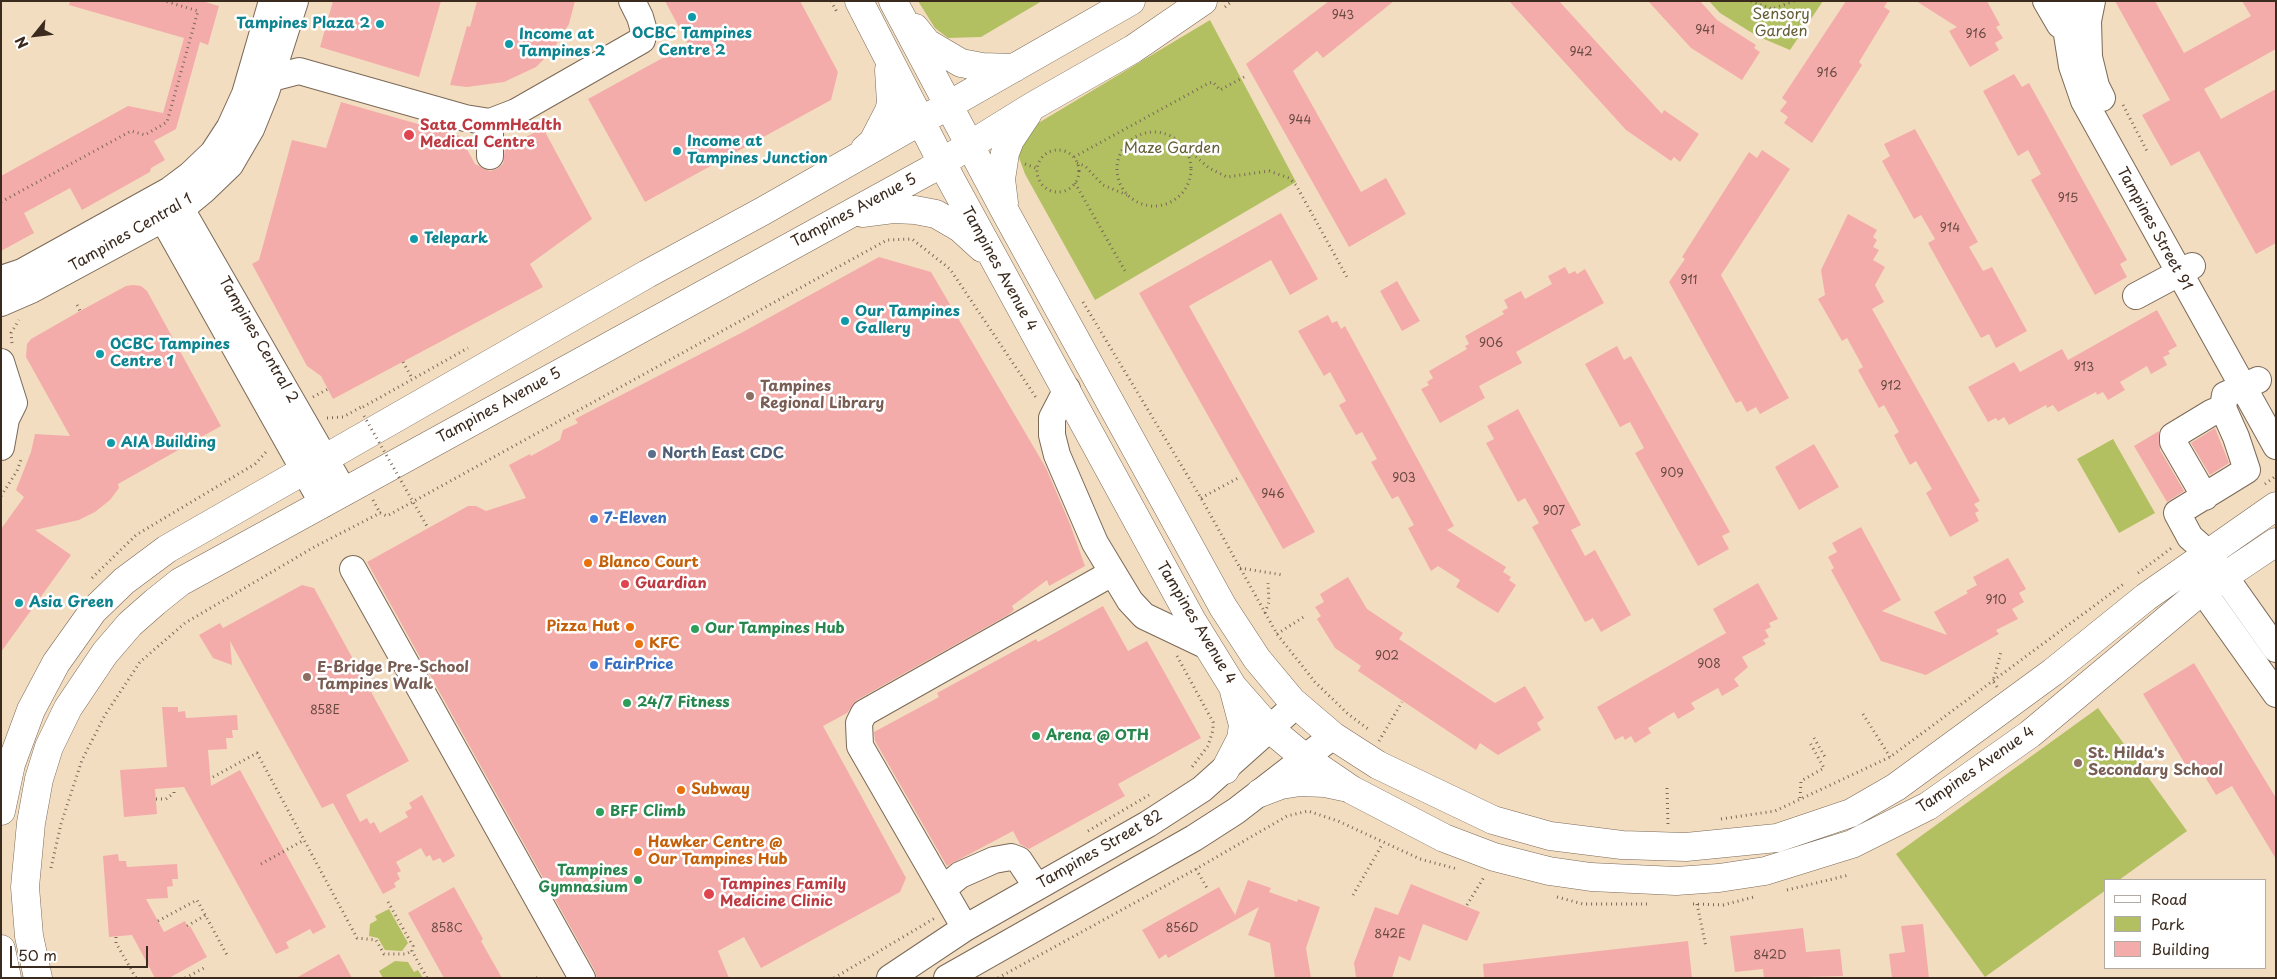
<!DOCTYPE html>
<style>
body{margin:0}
#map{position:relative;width:2277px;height:979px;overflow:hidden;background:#f3ddc0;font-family:"Playpen Sans",sans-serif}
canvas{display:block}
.frame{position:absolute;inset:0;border:2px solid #3b2a1e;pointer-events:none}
.legend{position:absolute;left:2104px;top:879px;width:162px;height:90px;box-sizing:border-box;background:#fff;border:1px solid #b1aaa5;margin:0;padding:6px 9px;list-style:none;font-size:15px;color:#3b2a1e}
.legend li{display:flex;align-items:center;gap:10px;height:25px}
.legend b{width:25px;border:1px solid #b1aaa5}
.north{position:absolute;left:10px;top:10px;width:50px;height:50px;-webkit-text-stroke:4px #fff;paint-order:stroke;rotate:241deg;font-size:14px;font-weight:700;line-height:20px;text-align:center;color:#3b2a1e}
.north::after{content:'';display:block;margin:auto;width:18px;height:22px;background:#3b2a1e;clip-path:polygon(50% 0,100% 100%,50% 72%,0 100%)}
.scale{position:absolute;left:10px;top:946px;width:138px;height:22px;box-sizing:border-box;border:2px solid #3b2a1e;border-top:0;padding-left:6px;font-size:15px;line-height:18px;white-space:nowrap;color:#3b2a1e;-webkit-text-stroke:4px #fff;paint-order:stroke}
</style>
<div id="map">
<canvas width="2277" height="979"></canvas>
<div class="frame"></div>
<ul class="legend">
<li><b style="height:6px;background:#fff"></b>Road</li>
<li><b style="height:14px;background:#b2c062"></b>Park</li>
<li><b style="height:14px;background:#f4acaa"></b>Building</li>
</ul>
<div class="north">N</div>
<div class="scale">50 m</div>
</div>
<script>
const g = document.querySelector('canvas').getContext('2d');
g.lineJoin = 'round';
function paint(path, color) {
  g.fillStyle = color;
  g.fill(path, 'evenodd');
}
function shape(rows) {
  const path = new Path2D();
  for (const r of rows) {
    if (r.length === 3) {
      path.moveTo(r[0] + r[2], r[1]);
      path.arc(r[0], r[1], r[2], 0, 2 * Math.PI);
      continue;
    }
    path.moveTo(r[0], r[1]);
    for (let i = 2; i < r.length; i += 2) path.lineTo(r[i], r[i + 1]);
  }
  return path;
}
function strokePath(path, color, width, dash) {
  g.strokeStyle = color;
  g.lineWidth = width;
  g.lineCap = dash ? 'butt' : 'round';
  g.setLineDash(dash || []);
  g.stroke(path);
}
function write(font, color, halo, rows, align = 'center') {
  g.font = font + ' "Playpen Sans",sans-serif';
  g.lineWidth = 5;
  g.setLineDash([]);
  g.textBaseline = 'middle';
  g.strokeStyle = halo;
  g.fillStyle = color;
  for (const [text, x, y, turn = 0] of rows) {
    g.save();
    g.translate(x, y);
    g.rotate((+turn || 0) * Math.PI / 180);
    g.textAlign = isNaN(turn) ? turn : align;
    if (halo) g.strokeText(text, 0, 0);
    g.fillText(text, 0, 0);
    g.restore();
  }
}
paint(shape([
 [918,1,1042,1,981,37,948,38,935,28],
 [1709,1,1823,1,1790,50,1757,36,1720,13],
 [1210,20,1296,182,1095,300,1025,174,1017,152,1030,128],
 [2113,439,2155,513,2119,533,2077,459],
 [2098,708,2187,831,2119,880,2106,880,2106,890,1985,977,1896,854],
 [389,909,408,943,402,951,385,950,378,938,369,936,370,924,377,920,375,916],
 [395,961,408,962,414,972,418,970,423,978,383,978,379,971]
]), '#b2c062');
paint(shape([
 [70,1,202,1,219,6,208,45,200,42,176,129,154,141,165,160,151,168,150,172,82,210,70,188,24,213,34,233,1,251,1,176,128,106,163,113,184,38,69,5],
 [333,1,441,1,419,77,320,47],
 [477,1,575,1,569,24,560,38,553,50,536,67,504,82,467,87,450,85,467,26,470,27],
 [665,1,800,1,838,72,831,100,645,202,588,99,688,44],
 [1329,1,1394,1,1323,58,1317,51,1293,71,1361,192,1386,178,1406,214,1349,247,1246,64],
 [1509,1,1559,1,1662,114,1664,110,1699,134,1680,162,1674,157,1671,161,1626,130],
 [1648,1,1700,1,1717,20,1756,45,1754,48,1760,52,1742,80,1691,48],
 [1846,1,1888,1,1884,7,1890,11,1859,62,1862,65,1812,143,1784,123,1788,117,1780,111,1787,102,1782,98],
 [1916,1,1987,1,2000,25,1996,27,2003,38,1995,43,1999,50,1970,67,1949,31,1957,27],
 [2115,1,2155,1,2184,53,2251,16,2242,1,2276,1,2276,49,2204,89,2221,119,2276,89,2276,243,2256,254,2199,151,2171,166,2142,115,2170,100],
 [2014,74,2022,87,2029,83,2127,260,2120,264,2127,277,2095,295,2031,180,2041,174,2028,150,2018,156,1983,91],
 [341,102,460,136,475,164,490,171,497,169,503,164,505,148,543,128,592,219,530,264,543,287,333,399,321,376,307,366,252,264,259,260,292,140,326,148],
 [1915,129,1978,242,1969,247,1983,271,1992,267,2027,331,1996,348,1989,334,1981,338,1928,243,1935,239,1921,215,1914,219,1882,161,1890,156,1884,144],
 [1762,150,1790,169,1721,275,1789,398,1760,414,1756,407,1747,412,1741,401,1736,403,1669,282,1685,259,1682,257,1749,152,1757,158],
 [1281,213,1318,279,1290,295,1271,260,1189,306,1315,532,1283,549,1139,293],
 [1848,214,1877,230,1873,237,1877,240,1873,247,1879,250,1873,260,1885,267,1875,285,1884,302,1872,309,1980,501,1974,504,1979,511,1975,513,1979,521,1950,537,1926,493,1932,489,1916,461,1910,465,1894,435,1899,432,1884,405,1879,408,1858,370,1863,367,1847,338,1842,341,1818,299,1825,295,1821,270],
 [879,257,931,272,1046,468,1070,524,1085,566,1049,586,1047,580,1012,606,1014,610,1008,615,857,700,847,713,823,726,906,878,900,892,761,968,744,937,718,951,729,978,597,978,595,971,367,562,468,506,476,506,486,511,526,498,509,465,530,454,531,456,560,440,563,430,578,423,575,419,741,333],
 [1565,267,1569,274,1575,271,1577,274,1585,269,1604,303,1516,352,1522,363,1479,386,1485,398,1440,423,1421,389,1429,385,1427,382,1433,378,1429,371,1467,349,1465,346,1469,344,1465,336,1504,314,1502,311,1508,308,1504,300,1521,291,1525,299,1552,284,1548,276],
 [1397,281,1420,321,1402,331,1380,291],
 [133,285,141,286,147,291,221,426,118,484,119,488,110,500,95,512,79,520,35,530,71,555,1,652,1,529,24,497,16,490,31,452,35,434,70,436,26,357,27,344,31,339,80,311,126,286],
 [2157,310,2177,346,2168,351,2170,354,2163,357,2167,365,2151,374,2147,366,2120,382,2125,390,2108,400,2103,392,2097,395,2096,392,2058,412,2053,405,2047,408,2046,405,2009,425,2004,417,1998,421,1996,418,1988,422,1968,387,2014,362,2020,372,2062,349,2068,360],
 [1328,315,1332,323,1337,321,1341,329,1345,326,1454,526,1447,530,1506,567,1503,572,1511,577,1509,580,1516,585,1498,613,1456,587,1460,580,1438,566,1431,571,1408,528,1414,525,1398,496,1392,499,1371,462,1377,459,1362,432,1356,435,1339,405,1346,401,1330,372,1324,376,1298,331],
 [1617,346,1624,360,1631,356,1730,532,1722,536,1729,549,1698,566,1635,453,1644,448,1630,422,1620,427,1585,364],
 [1518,409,1581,525,1571,530,1585,556,1595,550,1631,615,1601,632,1593,618,1585,622,1532,527,1539,523,1525,498,1518,502,1486,443,1494,439,1487,426],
 [2215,428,2229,463,2210,475,2191,443],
 [2159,431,2160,450,2184,491,2167,502,2134,446],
 [1814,444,1839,487,1799,510,1775,467],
 [1861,527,1901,600,1882,611,1947,635,1934,612,1968,593,1966,591,1977,585,1973,577,2008,558,2026,589,2019,593,2024,602,2012,609,2018,619,1996,630,1999,634,1926,675,1881,661,1831,570,1834,568,1828,557,1837,552,1832,543],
 [1348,577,1367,609,1403,633,1399,639,1495,703,1525,686,1544,718,1537,723,1541,730,1498,755,1480,743,1476,750,1358,671,1361,666,1335,648,1317,619,1321,616,1315,607,1324,602,1320,594],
 [1758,583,1778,619,1769,623,1771,627,1765,630,1769,637,1763,640,1766,644,1742,657,1748,667,1734,679,1739,686,1722,696,1718,688,1691,703,1695,709,1678,719,1674,712,1648,728,1651,733,1635,743,1631,736,1625,740,1623,736,1615,740,1597,707,1726,633,1713,609],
 [302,585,314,588,409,761,346,795,360,822,367,818,370,824,374,822,380,833,408,817,405,812,412,808,409,803,422,795,455,856,443,863,440,858,433,861,430,855,426,857,421,848,396,862,401,871,397,873,400,879,394,883,396,887,383,894,333,803,322,808,230,641,232,665,213,658,199,635,220,623,223,628],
 [1103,606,1128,651,1147,641,1201,738,1118,784,1125,796,1029,849,1020,844,1013,831,947,866,875,741,874,732,939,697,937,693,1036,639,1038,642],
 [2194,663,2276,798,2276,859,2232,786,2216,795,2199,767,2190,772,2143,694],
 [162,707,178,707,178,712,185,711,186,718,237,715,238,730,232,730,233,738,226,738,227,749,208,750,211,786,240,770,326,927,313,934,310,929,286,942,289,948,276,954,184,787,155,789,157,814,124,817,120,770,167,767],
 [118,854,119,861,126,861,127,867,177,864,178,879,172,879,173,886,167,887,168,898,146,899,164,932,185,921,188,928,190,926,207,957,169,978,155,978,132,935,109,937,103,856],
 [1248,880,1271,888,1269,892,1297,902,1298,899,1320,907,1306,948,1311,978,1275,978,1270,943,1248,935,1259,907,1168,958,1166,954,1159,959,1142,930,1219,887,1235,915],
 [1411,884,1480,912,1467,941,1423,924,1410,961,1399,956,1392,978,1356,978,1354,963,1375,907,1398,915],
 [454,887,483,939,481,941,502,978,444,978,408,913],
 [1923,924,1929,978,1892,978,1889,954,1905,952,1901,926],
 [1803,928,1806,952,1840,949,1843,976,1764,978,1763,969,1735,972,1730,936],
 [1688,941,1692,978,1484,978,1483,964],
 [339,954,352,978,296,978]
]), '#f4acaa');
const minor = shape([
 [2046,1,2060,25,2066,28],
 [2072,1,2066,28,2072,66,2084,101,2276,446],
 [2092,1,2088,21,2089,57,2096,86,2102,98],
 [272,78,299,71,465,118,490,122,516,112,642,40,644,31,640,17,632,1],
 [490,156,490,122],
 [173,195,344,492],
 [154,203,323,504],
 [1,279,22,272,170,190,190,175,213,153,230,127,245,94,272,1],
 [2136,296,2192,266],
 [1,303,31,290,181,209,204,190,230,165,251,129,266,92,295,1],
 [1,362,14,403,6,419,1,447],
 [2258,380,2225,395,2223,408,2236,437,2247,470,2177,513,2190,537,2208,553,2276,649],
 [1067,389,1052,418,1052,435,1057,455,1095,543,1130,601,1144,616,1205,645],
 [2205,497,2173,442,2173,436,2211,413,2223,408],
 [353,569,582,978],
 [2190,573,2276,694],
 [943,889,960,875,994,860,1011,857,1019,860,1037,887],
 [965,928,860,746,859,723,864,713,1112,573],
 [890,978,965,928,1148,824,1202,789,1296,705],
 [947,978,1194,838,1236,811,1333,736]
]);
const major = shape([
 [859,1,950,178,1191,619,1233,687,1270,729,1305,758,1352,790,1444,838,1494,857,1549,871,1591,877,1676,881,1719,878,1765,871,1852,844,1928,806,2030,734,2194,597,2276,542],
 [893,1,1007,215,1223,607,1257,659,1292,701,1333,736,1378,765,1493,820,1550,836,1622,845,1686,847,1777,838,1851,813,1896,787,2053,672,2146,597,2276,506],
 [915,28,927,43,961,63,982,67,1014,68],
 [865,149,873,142,889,111,891,103,889,70],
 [1004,203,1001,179,1005,153,1010,140,1028,113],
 [862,213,893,209,915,210,936,214,960,228,982,248],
 [1225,770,1241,739,1243,725,1234,691],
 [1260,793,1281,785,1300,782,1325,783,1344,787],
 [1,811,11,764,31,710,56,663,93,611,124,581,167,549,647,274,763,211,1131,1],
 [1,949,7,978],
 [38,978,29,936,25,887,31,823,39,779,49,747,68,708,105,653,130,624,155,602,180,582,928,171,1033,106,1133,49,1203,1]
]);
strokePath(minor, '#7b6957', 28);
strokePath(major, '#7b6957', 29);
strokePath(shape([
 [831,1,837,12],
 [1751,1,1772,9,1794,1],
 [1225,7,1232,1],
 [2123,105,2147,151],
 [1154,169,37],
 [1058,171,21],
 [1187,152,1194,155,1209,168,1227,177,1269,171,1289,178,1296,185,1348,279],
 [1074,157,1209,83,1213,82,1220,90,1244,77],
 [1077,163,1085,166,1103,185,1127,195],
 [1025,164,1036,168],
 [1075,183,1125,271],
 [1,202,131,131,145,135,167,122,198,11,165,1],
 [1083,302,1201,498,1277,634,1315,682,1348,714,1368,729],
 [77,305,80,311],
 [12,343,11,333,19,320],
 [403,362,412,378],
 [313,397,328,389],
 [363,407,468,348],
 [327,418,343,417,363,406],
 [2265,484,2276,476],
 [1,496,17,471,22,457],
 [1201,498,1240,477],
 [373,500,380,513],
 [1240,568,1283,575],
 [2138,573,2173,547],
 [92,578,136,535,255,464,266,452],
 [1265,613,1269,602,1268,583],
 [1277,634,1305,616],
 [1177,656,1213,722,1213,730,1208,746,1192,767],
 [1997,687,1993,681,2001,652],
 [1863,714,1890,757],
 [1814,738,1825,757],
 [1379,741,1402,702],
 [213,777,257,753,357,938,376,940,384,954,406,954,412,951],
 [1667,788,1668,825],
 [1800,798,1801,781,1824,768,1809,741],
 [156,799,166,799,174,793,174,788],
 [1721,819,1775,811,1890,757,2125,583],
 [1088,831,1149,795],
 [261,864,304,840],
 [51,868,61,824,82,760,105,715,140,662,185,623,316,546,380,513,387,516,887,240,912,239,950,269,1037,399],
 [1196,869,1207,888],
 [1787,890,1849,875],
 [1353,895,1383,843],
 [1557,897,1583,904,1647,904],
 [388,902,413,946,412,951,427,978],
 [1693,904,1723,905,1754,897],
 [1697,904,1706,947],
 [1467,905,1484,877],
 [158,921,197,900,227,955],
 [187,926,206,915],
 [116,937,116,943,136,978],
 [185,978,204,968],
 [536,978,537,978],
 [834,978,935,918],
 [998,978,1196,869,1287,816,1308,811,1338,821,1420,859,1457,869]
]), '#7b6957', 3, [1, 4]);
strokePath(minor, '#fff', 26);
strokePath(major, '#fff', 28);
strokePath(shape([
 [364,416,428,528]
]), '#7b6957', 3, [1, 4]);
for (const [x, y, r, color] of [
 [692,17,5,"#0f9aa8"],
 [380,24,5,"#0f9aa8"],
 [509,44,5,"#0f9aa8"],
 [409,135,6,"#e0444e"],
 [677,151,5,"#0f9aa8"],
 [414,239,5,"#0f9aa8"],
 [845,321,5,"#0f9aa8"],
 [100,354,5,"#0f9aa8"],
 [750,396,5,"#8d6e63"],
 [111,443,5,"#0f9aa8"],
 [652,454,5,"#5c6f8a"],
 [594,519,5,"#3f7fe0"],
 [588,563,5,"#e8710a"],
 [625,584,5,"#e0444e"],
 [19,603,5,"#0f9aa8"],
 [630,627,5,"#e8710a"],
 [695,629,5,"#2e9e5b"],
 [639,644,5,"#e8710a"],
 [594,665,5,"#3f7fe0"],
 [307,677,5,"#8d6e63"],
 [627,703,5,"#2e9e5b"],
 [1036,736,5,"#2e9e5b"],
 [2078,763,5,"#8d6e63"],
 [681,790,5,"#e8710a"],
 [600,812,5,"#2e9e5b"],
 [638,852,5,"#e8710a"],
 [638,880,5,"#2e9e5b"],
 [709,894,6,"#e0444e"]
]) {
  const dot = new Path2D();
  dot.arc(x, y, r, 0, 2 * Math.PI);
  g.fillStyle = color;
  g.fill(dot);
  strokePath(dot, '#fff', 2);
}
write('12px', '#694a41', null, [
 ["943",1343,16],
 ["941",1705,31],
 ["916",1976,35],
 ["942",1581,53],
 ["916",1827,74],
 ["944",1300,121],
 ["915",2068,199],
 ["914",1950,229],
 ["911",1689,281],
 ["906",1491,344],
 ["913",2084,368],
 ["912",1891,387],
 ["909",1672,474],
 ["903",1404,479],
 ["946",1273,495],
 ["907",1554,512],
 ["910",1996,601],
 ["902",1387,657],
 ["908",1709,665],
 ["858E",325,711],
 ["858C",447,929],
 ["856D",1182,929],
 ["842E",1390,935],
 ["842D",1770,956]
]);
write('15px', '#655e36', '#fff', [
 ["Sensory",1781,15],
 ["Garden",1781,32],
 ["Maze Garden",1172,149]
]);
write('bold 15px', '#0d838f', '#fff', [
 ["Tampines Plaza 2",370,24,"right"],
 ["OCBC Tampines",692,34,"center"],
 ["Centre 2",692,51,"center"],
 ["Income at",519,35],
 ["Tampines 2",519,52],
 ["Income at",687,142],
 ["Tampines Junction",687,159],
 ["Telepark",424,239],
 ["Our Tampines",855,312],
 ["Gallery",855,329],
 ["OCBC Tampines",110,345],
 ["Centre 1",110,362],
 ["AIA Building",121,443],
 ["Asia Green",29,603]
], 'left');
write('bold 15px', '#be3a42', '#fff', [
 ["Sata CommHealth",420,126],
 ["Medical Centre",420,143],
 ["Guardian",635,584],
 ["Tampines Family",720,885],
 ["Medicine Clinic",720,902]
], 'left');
write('15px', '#3b2a1e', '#fff', [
 ["Tampines Avenue 5",854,211,-28],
 ["Tampines Street 91",2154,229,61],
 ["Tampines Central 1",131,233,-30],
 ["Tampines Avenue 4",999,269,61],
 ["Tampines Central 2",258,340,60],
 ["Tampines Avenue 5",499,406,-29],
 ["Tampines Avenue 4",1196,623,59],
 ["Tampines Avenue 4",1976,770,-35],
 ["Tampines Street 82",1100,850,-30]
]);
write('bold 15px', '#785e54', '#fff', [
 ["Tampines",760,387],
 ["Regional Library",760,404],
 ["E-Bridge Pre-School",317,668],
 ["Tampines Walk",317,685],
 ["St. Hilda's",2088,754],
 ["Secondary School",2088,771]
], 'left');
write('bold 15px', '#4e5e75', '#fff', [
 ["North East CDC",662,454]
], 'left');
write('bold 15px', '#366cbe', '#fff', [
 ["7-Eleven",604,519],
 ["FairPrice",604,665]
], 'left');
write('bold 15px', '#c56008', '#fff', [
 ["Blanco Court",598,563],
 ["Pizza Hut",620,627,"right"],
 ["KFC",649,644],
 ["Subway",691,790],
 ["Hawker Centre @",648,843],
 ["Our Tampines Hub",648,860]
], 'left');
write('bold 15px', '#27864d', '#fff', [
 ["Our Tampines Hub",705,629],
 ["24/7 Fitness",637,703],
 ["Arena @ OTH",1046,736],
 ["BFF Climb",610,812],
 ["Tampines",628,871,"right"],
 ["Gymnasium",628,888,"right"]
], 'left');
</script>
